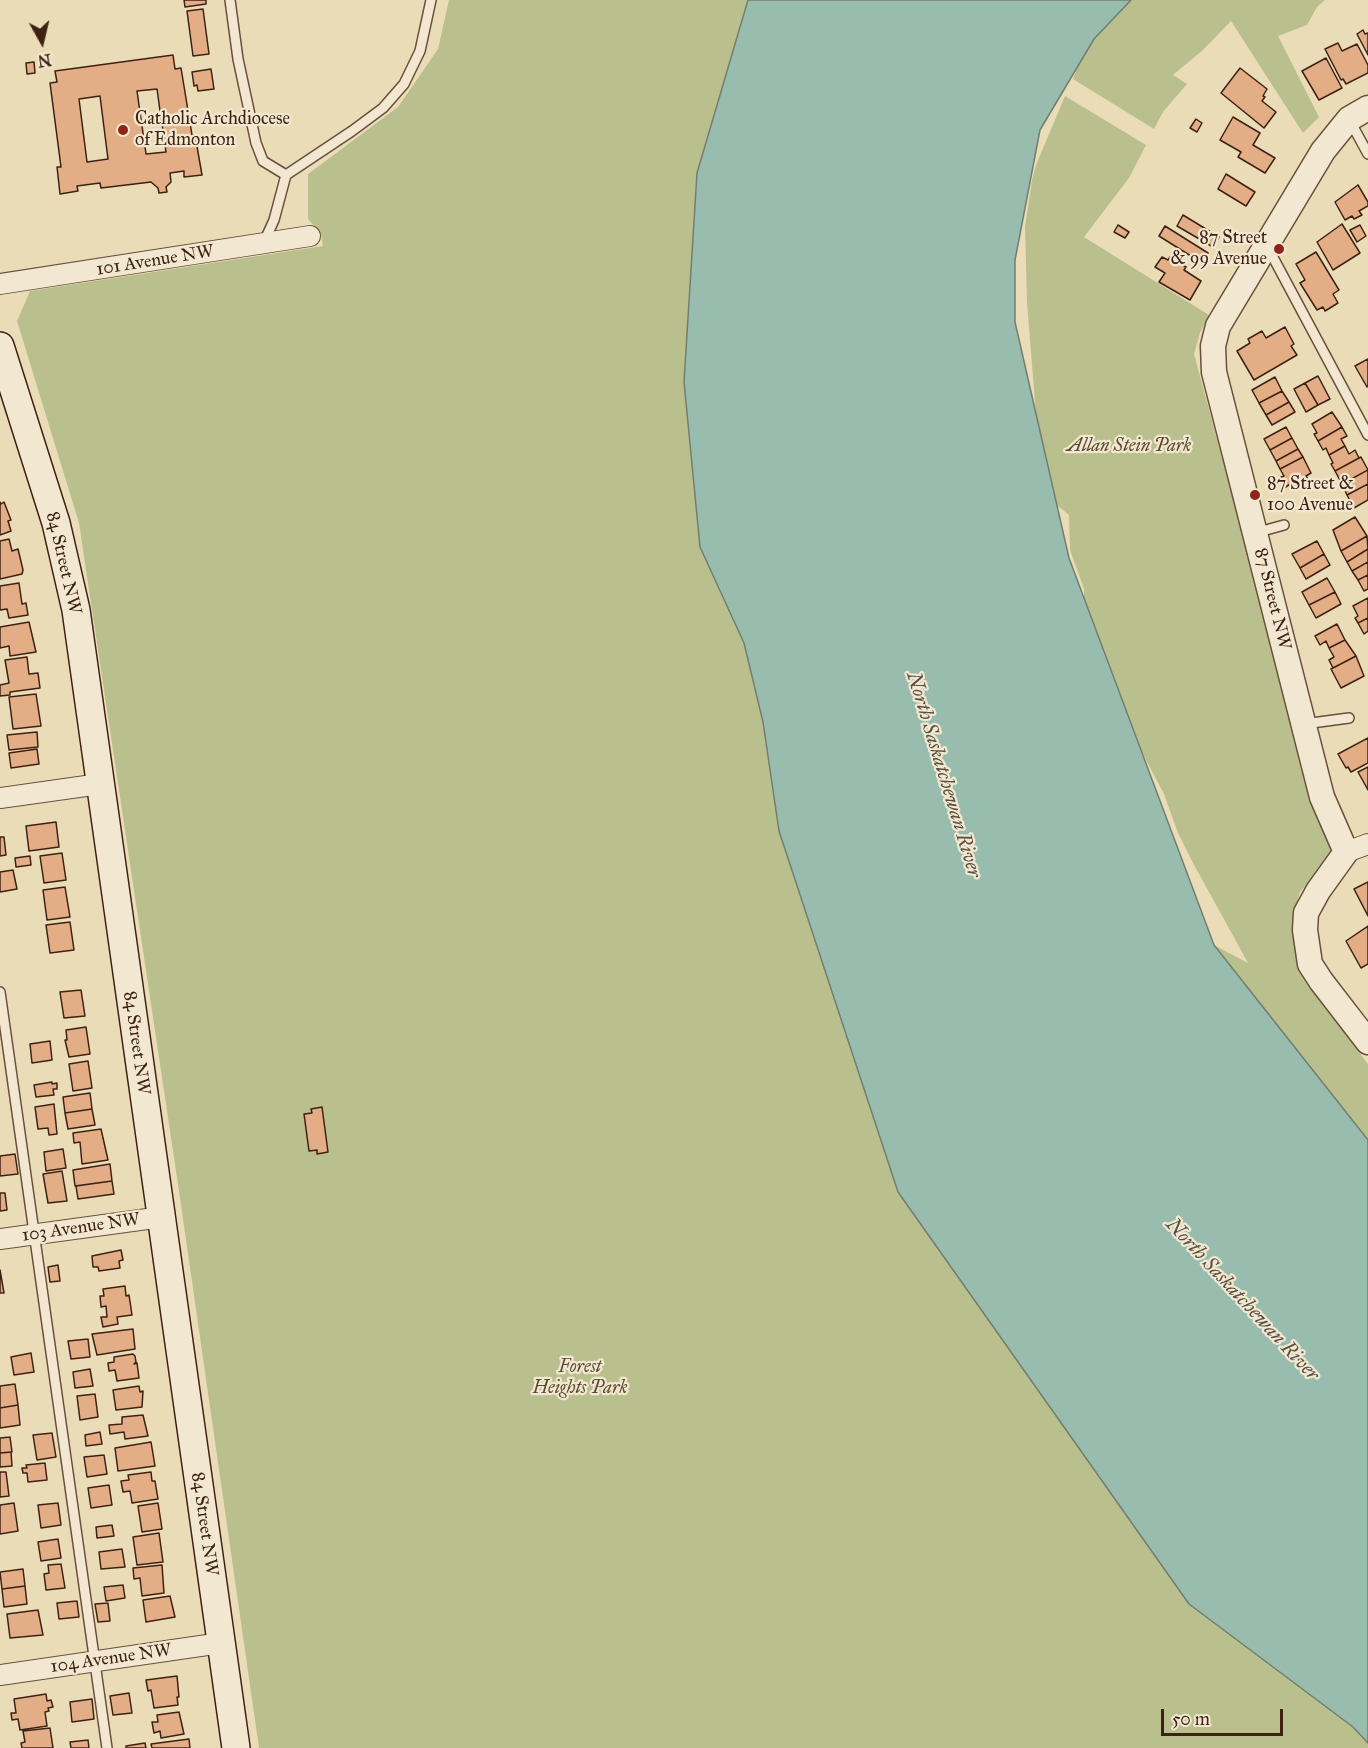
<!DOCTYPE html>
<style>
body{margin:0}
#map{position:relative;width:1368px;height:1748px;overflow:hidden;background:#ebdcb8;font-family:"IM FELL Great Primer",serif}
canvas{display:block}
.north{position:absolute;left:12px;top:12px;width:60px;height:60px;-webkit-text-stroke:4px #f2e8d1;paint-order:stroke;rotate:172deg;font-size:16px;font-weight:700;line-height:24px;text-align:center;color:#3e2113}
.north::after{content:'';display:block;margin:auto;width:21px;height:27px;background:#3e2113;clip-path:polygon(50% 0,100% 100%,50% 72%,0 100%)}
.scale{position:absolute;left:1161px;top:1709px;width:122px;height:27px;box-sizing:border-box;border:3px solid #3e2113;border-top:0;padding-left:8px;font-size:18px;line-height:21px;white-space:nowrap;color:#3e2113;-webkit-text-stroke:4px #f2e8d1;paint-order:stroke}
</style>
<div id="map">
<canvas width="1368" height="1748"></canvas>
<div class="north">N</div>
<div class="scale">50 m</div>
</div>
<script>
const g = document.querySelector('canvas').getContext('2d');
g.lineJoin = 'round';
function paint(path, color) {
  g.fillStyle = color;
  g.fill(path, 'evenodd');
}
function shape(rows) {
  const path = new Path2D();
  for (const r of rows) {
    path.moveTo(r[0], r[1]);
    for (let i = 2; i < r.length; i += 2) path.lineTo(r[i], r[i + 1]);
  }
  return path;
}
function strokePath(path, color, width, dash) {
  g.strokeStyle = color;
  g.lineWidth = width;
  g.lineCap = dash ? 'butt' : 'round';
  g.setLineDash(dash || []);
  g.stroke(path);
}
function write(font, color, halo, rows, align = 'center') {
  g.font = font + ' "IM FELL Great Primer",serif';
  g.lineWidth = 4.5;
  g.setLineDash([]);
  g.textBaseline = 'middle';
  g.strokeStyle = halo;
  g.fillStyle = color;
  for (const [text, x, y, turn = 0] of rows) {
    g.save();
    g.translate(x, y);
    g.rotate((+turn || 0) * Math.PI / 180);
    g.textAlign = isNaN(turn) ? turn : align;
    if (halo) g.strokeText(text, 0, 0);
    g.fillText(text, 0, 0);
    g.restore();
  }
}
paint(shape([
 [449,0,748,0,697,173,700,547,744,643,763,722,1353,1727,1368,1743,1368,1748,259,1748,179,1191,79,523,17,321,30,291,323,246,321,234,308,219,308,174,398,107,438,49],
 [1131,0,1325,0,1317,7,1307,25,1278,36,1319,117,1303,133,1231,21,1203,50,1173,75,1187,84,1163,112,1154,129,1073,79,1077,68,1094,39],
 [1065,96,1146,145,1129,178,1084,237,1209,315,1200,333,1194,354,1257,587,1332,842,1331,853,1327,860,1300,892,1292,922,1304,979,1368,1064,1368,1140,1214,945,1248,963,1193,863,1178,833,1164,794,1125,720,1084,601,1084,589,1070,550,1069,515,1058,506,1054,498,1036,415,1027,302,1025,227,1032,180,1036,165]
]), '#bac08d');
const water = shape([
 [748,0,1131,0,1094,39,1040,130,1015,260,1015,322,1069,558,1214,945,1368,1140,1368,1743,1353,1727,1189,1604,898,1192,779,831,763,722,744,643,700,547,684,382,697,173,748,0]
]);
paint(water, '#98bcae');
strokePath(water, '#747e70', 1.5);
const building = shape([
 [184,0,206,0,206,4,185,7,184,0],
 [203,9,209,54,193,56,187,11,203,9],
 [1363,30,1365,34,1368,33,1368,55,1357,34,1363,30],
 [1338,43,1342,51,1357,44,1368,65,1368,73,1346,84,1343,79,1341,80,1325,49,1338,43],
 [173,55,175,69,181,68,192,135,195,135,202,175,184,177,184,171,170,173,171,182,166,187,167,192,159,193,158,188,151,182,101,188,100,183,77,186,78,191,60,194,57,167,61,167,50,83,57,82,55,71,173,55],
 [157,89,161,118,158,118,159,124,162,124,166,152,146,154,137,91,157,89],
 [100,96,108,159,87,162,79,99,100,96],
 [1326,58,1342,88,1319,100,1302,71,1326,58],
 [34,62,35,73,27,74,26,63,34,62],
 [1240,68,1267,89,1263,96,1265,97,1262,101,1276,112,1264,128,1221,93,1240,68],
 [211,69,214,89,198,91,197,85,194,86,192,72,211,69],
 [1233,117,1260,133,1253,145,1275,158,1265,173,1238,157,1241,152,1220,140,1233,117],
 [1196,119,1202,123,1197,132,1190,128,1196,119],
 [1226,174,1255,192,1246,206,1218,189,1226,174],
 [1358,185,1368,202,1368,206,1359,211,1362,215,1354,219,1352,216,1345,220,1335,202,1358,185],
 [1183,215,1219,237,1213,247,1177,226,1183,215],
 [1342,224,1360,253,1333,270,1317,242,1342,224],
 [1118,225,1129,232,1125,238,1114,232,1118,225],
 [1360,225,1366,236,1357,242,1350,230,1360,225],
 [1165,226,1208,253,1202,263,1159,236,1165,226],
 [1316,252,1339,290,1333,294,1338,303,1325,311,1323,307,1317,310,1300,283,1305,280,1296,264,1316,252],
 [1162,257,1168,260,1170,257,1186,267,1184,270,1201,281,1190,300,1159,282,1165,273,1155,267,1162,257],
 [1285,327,1294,344,1291,346,1297,355,1254,380,1237,351,1250,343,1248,339,1262,331,1266,338,1285,327],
 [1368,359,1368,386,1367,387,1355,366,1368,359],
 [1318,376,1330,399,1318,405,1305,383,1318,376],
 [1275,377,1282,391,1259,403,1252,390,1275,377],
 [1305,383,1318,405,1306,412,1294,389,1305,383],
 [1282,391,1289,402,1266,415,1259,403,1282,391],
 [1289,402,1295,412,1272,425,1266,415,1289,402],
 [1332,412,1342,427,1318,441,1314,434,1317,433,1312,424,1332,412],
 [1286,427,1292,438,1270,450,1264,439,1286,427],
 [1342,427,1347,436,1341,439,1345,446,1329,455,1326,448,1323,450,1318,441,1342,427],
 [1292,438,1298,449,1276,461,1270,450,1292,438],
 [1345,446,1349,454,1355,450,1359,458,1335,471,1331,464,1333,463,1329,455,1345,446],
 [1298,449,1303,457,1280,469,1276,461,1298,449],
 [1303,457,1311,473,1306,476,1309,481,1295,488,1292,483,1284,488,1279,478,1284,476,1280,469,1303,457],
 [1361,457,1368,470,1342,484,1335,471,1361,457],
 [1368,470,1368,484,1347,495,1342,484,1368,470],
 [1368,484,1368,500,1354,508,1347,495,1368,484],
 [0,502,1,504,4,502,11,520,8,521,11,531,0,535,0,502],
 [1355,517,1367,536,1341,551,1333,530,1355,517],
 [1367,536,1368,549,1347,562,1341,551,1367,536],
 [9,539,12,551,18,549,23,570,22,574,0,579,0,541,9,539],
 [1317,541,1324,554,1300,568,1292,554,1317,541],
 [1368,549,1368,562,1352,571,1347,562,1368,549],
 [1324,554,1330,565,1306,579,1300,568,1324,554],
 [1368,562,1368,575,1358,580,1352,571,1368,562],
 [1368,575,1368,589,1364,591,1358,580,1368,575],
 [1327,578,1335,592,1309,605,1302,592,1327,578],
 [19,583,22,604,26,603,28,615,9,618,7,609,0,610,0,586,19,583],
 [1335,592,1341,604,1316,618,1309,605,1335,592],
 [1368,598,1368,618,1358,623,1355,618,1358,616,1353,606,1368,598],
 [1368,618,1368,631,1364,634,1358,623,1368,618],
 [29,622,36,652,10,656,9,646,0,648,0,627,29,622],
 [1337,624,1345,640,1329,648,1326,641,1320,645,1315,636,1337,624],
 [1345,640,1356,656,1333,668,1329,660,1334,657,1329,648,1345,640],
 [1356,656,1364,676,1341,688,1331,669,1356,656],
 [27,657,29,674,38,673,40,688,10,692,10,695,0,696,0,685,9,683,5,660,27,657],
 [36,694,41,726,13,729,9,697,36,694],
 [37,732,38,747,9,750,7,735,37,732],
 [1368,738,1368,763,1351,772,1348,767,1346,768,1338,754,1368,738],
 [37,749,39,764,11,768,9,753,37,749],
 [1368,767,1368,790,1358,772,1368,767],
 [56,822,59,847,29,851,26,826,56,822],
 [0,837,4,837,6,855,0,856,0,837],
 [62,853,66,880,44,883,40,856,62,853],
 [30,856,31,865,16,867,15,858,30,856],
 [13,870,17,889,0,892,0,872,13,870],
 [1368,882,1368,916,1354,889,1368,882],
 [65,887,70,917,47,920,43,890,65,887],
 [70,922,74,950,50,953,46,925,70,922],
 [1368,926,1368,964,1361,968,1346,941,1368,926],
 [81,990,85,1016,64,1018,60,992,81,990],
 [86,1027,90,1054,69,1057,65,1040,67,1040,66,1030,86,1027],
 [50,1041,52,1060,32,1063,30,1044,50,1041],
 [88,1061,92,1088,73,1091,69,1064,88,1061],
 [52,1082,52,1084,57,1083,57,1089,53,1089,54,1095,36,1097,34,1085,52,1082],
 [90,1093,92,1109,65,1113,63,1097,90,1093],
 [54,1104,57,1134,49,1135,48,1128,38,1129,35,1107,54,1104],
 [322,1107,328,1152,317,1154,317,1150,309,1151,304,1114,312,1113,311,1109,322,1107],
 [92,1109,95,1125,68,1129,65,1113,92,1109],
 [101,1129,108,1160,82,1164,80,1142,74,1143,73,1133,101,1129],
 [63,1149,66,1168,46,1171,44,1152,63,1149],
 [15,1154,18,1174,0,1176,0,1156,15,1154],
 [110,1164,112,1181,75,1186,73,1170,110,1164],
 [62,1171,67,1201,48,1203,43,1174,62,1171],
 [112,1181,114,1194,78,1199,76,1186,112,1181],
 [0,1193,5,1193,7,1210,0,1211,0,1193],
 [121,1250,123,1260,119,1261,120,1268,99,1271,98,1267,93,1267,92,1256,121,1250],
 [58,1265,60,1281,50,1282,48,1267,58,1265],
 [0,1270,4,1293,0,1293,0,1270],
 [125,1286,126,1296,129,1295,132,1315,117,1317,118,1324,103,1327,101,1317,107,1317,106,1306,101,1307,100,1296,104,1296,103,1289,125,1286],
 [133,1329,135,1349,97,1355,92,1334,133,1329],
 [88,1339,90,1357,71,1359,68,1341,88,1339],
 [31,1353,34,1372,14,1375,11,1357,31,1353],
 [133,1354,135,1356,136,1362,134,1364,137,1363,139,1378,117,1381,115,1370,109,1371,108,1363,114,1362,114,1357,133,1354],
 [90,1369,93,1386,75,1388,73,1372,90,1369],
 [15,1384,18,1405,0,1408,0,1386,15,1384],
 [139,1386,140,1392,143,1391,142,1407,116,1410,113,1390,139,1386],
 [95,1394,98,1417,80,1420,77,1396,95,1394],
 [18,1405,20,1425,0,1428,0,1408,18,1405],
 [143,1415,148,1436,125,1439,124,1432,110,1434,109,1425,122,1424,122,1417,143,1415],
 [100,1432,102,1444,86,1446,85,1435,100,1432],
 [52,1433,56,1457,37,1460,33,1435,52,1433],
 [10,1437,12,1452,0,1453,0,1438,10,1437],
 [151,1442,155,1466,118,1471,115,1448,151,1442],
 [11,1452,12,1466,0,1467,0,1453,11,1452],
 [104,1455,107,1474,87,1477,84,1457,104,1455],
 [45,1463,47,1480,28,1482,27,1473,23,1473,22,1468,27,1468,26,1465,45,1463],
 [0,1472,6,1472,9,1496,0,1497,0,1472],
 [151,1472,152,1481,155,1481,158,1499,132,1503,130,1491,123,1492,121,1481,129,1480,128,1475,151,1472],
 [109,1485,112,1505,91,1508,88,1488,109,1485],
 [14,1503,18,1531,0,1534,0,1505,14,1503],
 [58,1503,61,1525,41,1528,38,1505,58,1503],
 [158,1503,162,1529,142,1532,138,1506,158,1503],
 [112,1525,114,1536,97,1538,96,1527,112,1525],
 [159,1533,163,1562,137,1565,133,1537,159,1533],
 [58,1539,61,1558,41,1561,38,1542,58,1539],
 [122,1549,125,1567,101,1569,99,1552,122,1549],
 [61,1564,65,1588,46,1590,44,1574,49,1573,48,1565,61,1564],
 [162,1565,164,1593,142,1596,140,1578,134,1579,133,1568,162,1565],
 [23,1569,25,1586,2,1589,0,1572,23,1569],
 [123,1585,125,1598,106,1601,104,1587,123,1585],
 [25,1586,27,1604,4,1607,2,1589,25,1586],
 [170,1596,175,1617,146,1622,143,1600,170,1596],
 [77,1601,79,1617,59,1619,57,1603,77,1601],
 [108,1603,110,1621,98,1622,95,1604,108,1603],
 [38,1610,43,1635,10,1638,7,1614,38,1610],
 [177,1676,179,1697,177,1697,178,1705,154,1708,151,1690,148,1691,146,1680,177,1676],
 [129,1693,132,1713,113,1715,110,1696,129,1693],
 [46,1694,47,1701,51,1700,53,1707,48,1708,49,1711,45,1712,47,1726,20,1730,18,1719,12,1720,11,1713,16,1713,14,1699,46,1694],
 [92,1699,94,1719,72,1722,70,1702,92,1699],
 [179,1712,184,1734,161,1738,160,1731,154,1733,152,1722,158,1722,157,1715,179,1712],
 [50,1728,53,1748,22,1748,21,1743,25,1742,23,1731,50,1728],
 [189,1739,190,1748,152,1748,151,1744,189,1739],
 [88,1740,89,1748,71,1748,70,1742,88,1740],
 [145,1743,146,1748,126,1748,126,1746,145,1743]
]);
paint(building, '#e3ae85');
strokePath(building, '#3e2113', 1.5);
const service = shape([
 [230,0,238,59,256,143,263,161,286,175],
 [1350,121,1368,154],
 [264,242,274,220,286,175,352,131,383,108,404,84,420,51,431,0],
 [1267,246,1368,435],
 [1255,533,1284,525],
 [1304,724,1349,718],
 [0,992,107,1748]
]);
const minor = shape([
 [0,284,310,236],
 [0,798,100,784],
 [1346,852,1368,844],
 [0,1239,162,1217],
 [0,1675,221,1643]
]);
const tertiary = shape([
 [1368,108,1349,119,1323,151,1218,326,1213,346,1214,372,1322,797,1346,852,1318,891,1306,913,1305,930,1310,964,1321,981,1368,1042]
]);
const secondary = shape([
 [0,346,56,523,76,610,236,1748]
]);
strokePath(service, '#69503c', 12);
strokePath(minor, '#69503c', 22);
strokePath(tertiary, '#69503c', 27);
strokePath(secondary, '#3e2113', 30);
strokePath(service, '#f2e8d1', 9);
strokePath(minor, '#f2e8d1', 20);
strokePath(tertiary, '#f2e8d1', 24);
strokePath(secondary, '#f2e8d1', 27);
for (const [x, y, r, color] of [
 [123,130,6,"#8f2418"],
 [1279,249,6,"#8f2418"],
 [1255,495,6,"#8f2418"]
]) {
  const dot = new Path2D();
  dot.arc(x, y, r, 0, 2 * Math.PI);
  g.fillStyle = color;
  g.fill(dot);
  strokePath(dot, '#f2e8d1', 2);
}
write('18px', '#3e2113', '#f2e8d1', [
 ["Catholic Archdiocese",135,120],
 ["of Edmonton",135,141],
 ["87 Street",1267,239,"right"],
 ["& 99 Avenue",1267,260,"right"],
 ["87 Street &",1267,485],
 ["100 Avenue",1267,506]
], 'left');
write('18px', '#3e2113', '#f2e8d1', [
 ["101 Avenue NW",155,261,-9],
 ["84 Street NW",63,563,77],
 ["87 Street NW",1272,599,76],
 ["84 Street NW",136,1043,82],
 ["103 Avenue NW",81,1228,-8],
 ["84 Street NW",204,1524,82],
 ["104 Avenue NW",111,1659,-8]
]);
write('italic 18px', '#5d4932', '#f2e8d1', [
 ["Allan Stein Park",1129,447],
 ["Forest",580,1368],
 ["Heights Park",580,1389]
]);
write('italic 20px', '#595042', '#f2e8d1', [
 ["North Saskatchewan River",943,775,73],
 ["North Saskatchewan River",1242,1300,47]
]);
</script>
